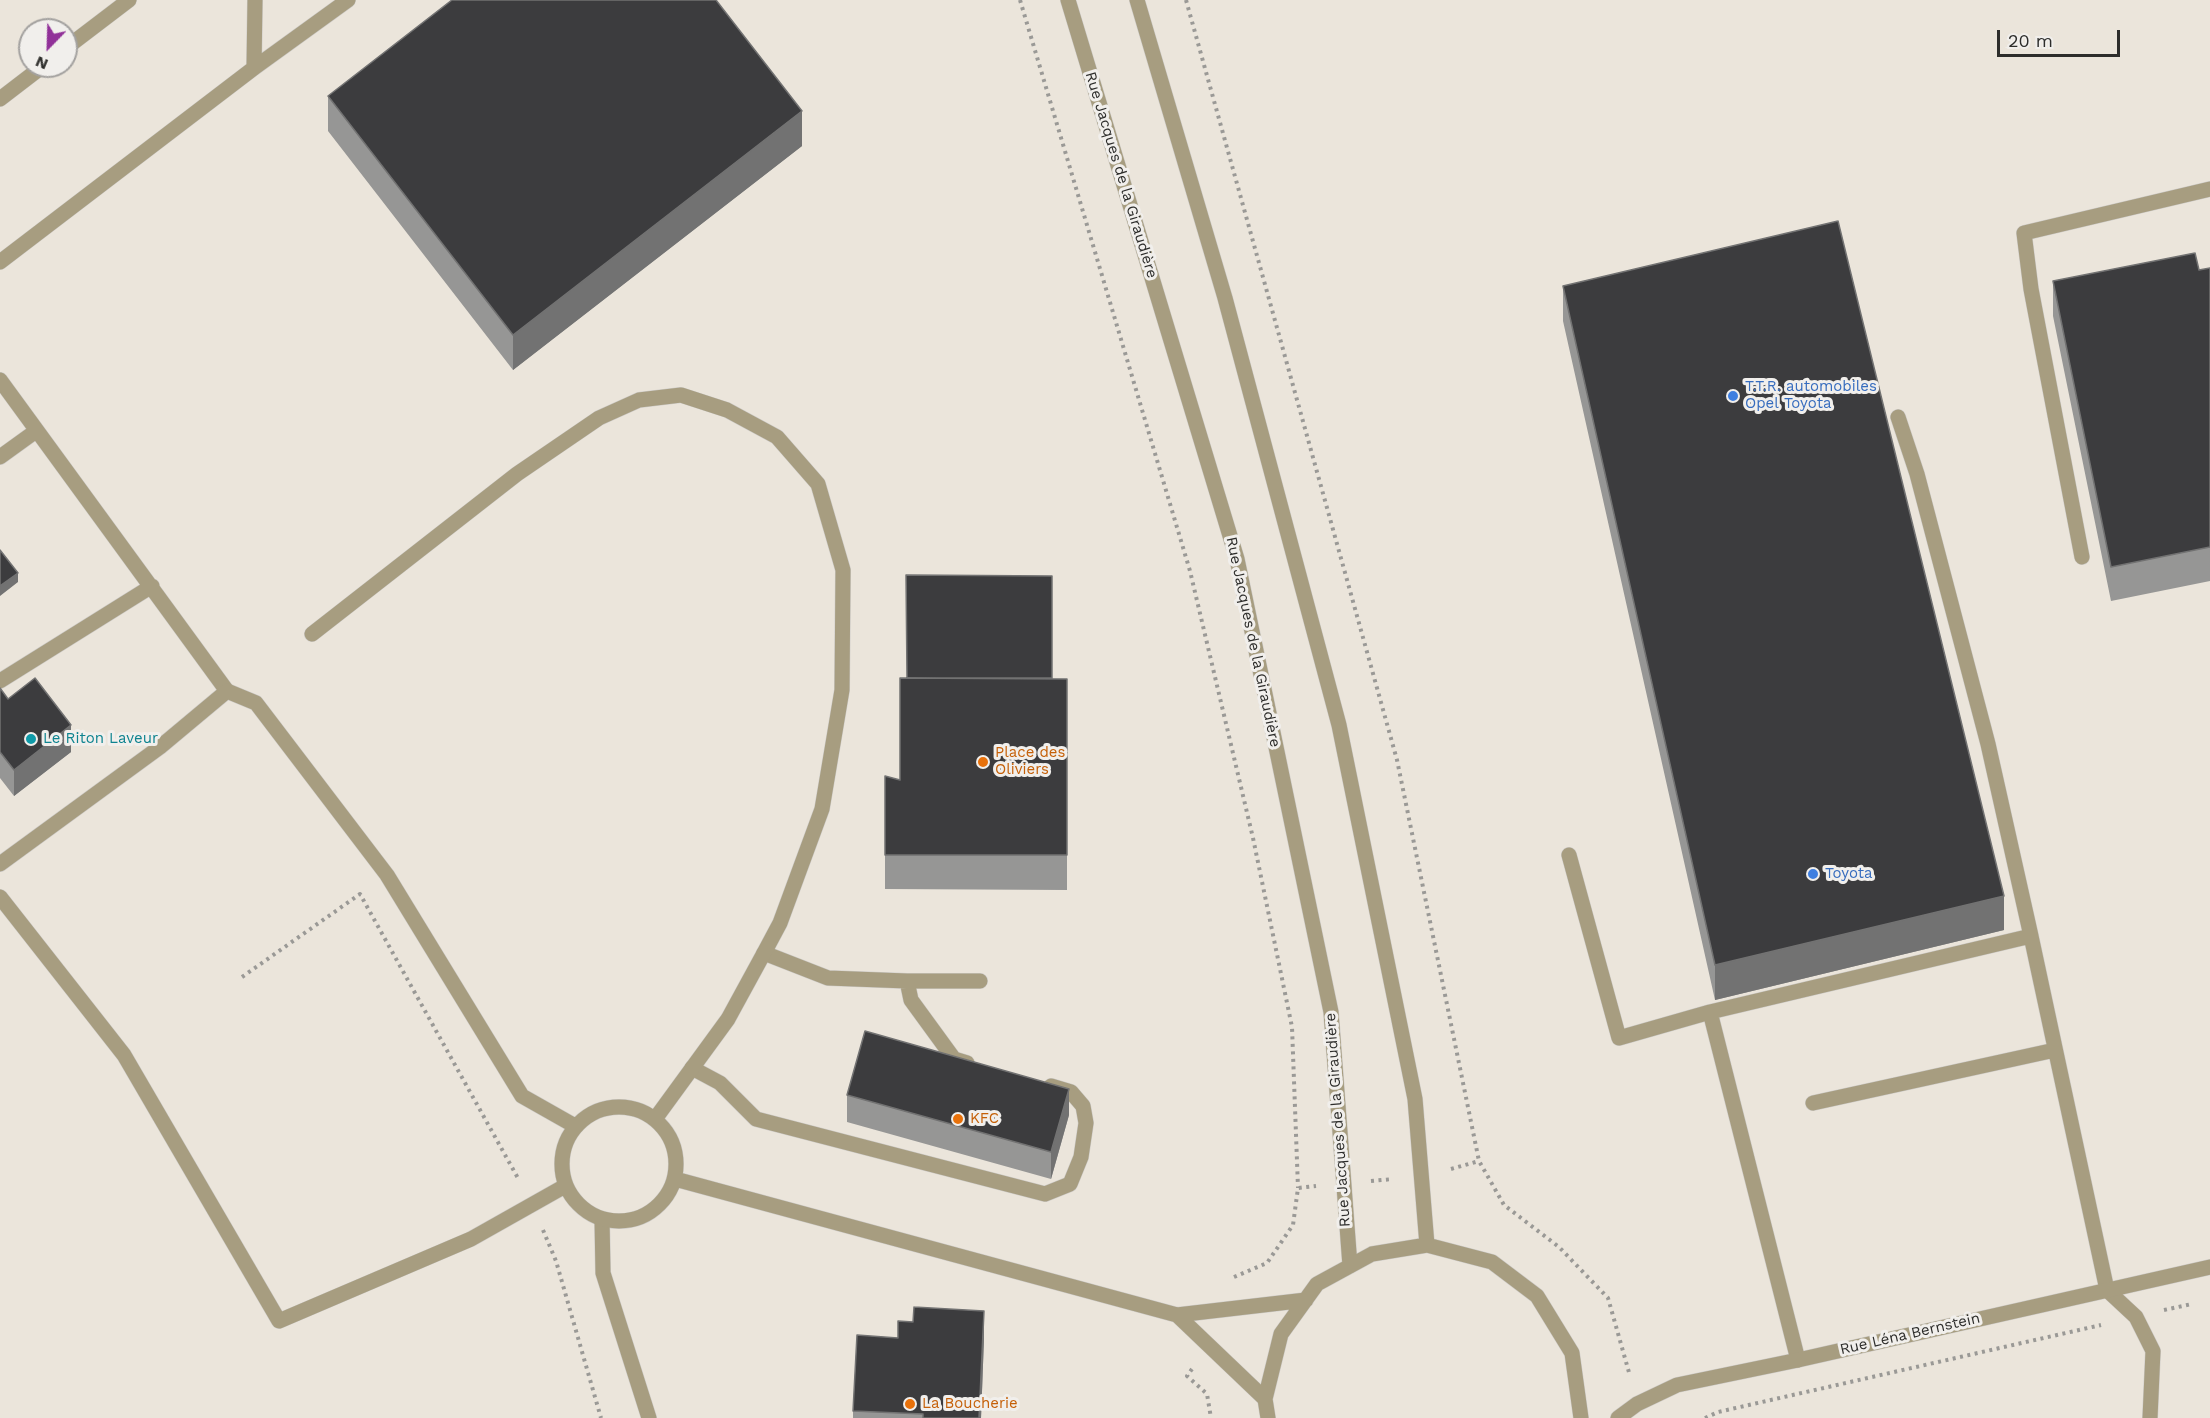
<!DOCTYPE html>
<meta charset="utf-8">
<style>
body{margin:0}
#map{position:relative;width:2210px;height:1418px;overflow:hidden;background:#f1efec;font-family:"Work Sans",sans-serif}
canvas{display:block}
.north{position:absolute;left:18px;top:18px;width:60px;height:60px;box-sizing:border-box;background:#f1efec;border:2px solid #a3a19f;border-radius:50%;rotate:203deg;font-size:16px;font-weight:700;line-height:24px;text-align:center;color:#2d2d2b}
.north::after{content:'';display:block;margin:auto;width:21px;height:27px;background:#913199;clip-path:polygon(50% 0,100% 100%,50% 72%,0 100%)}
.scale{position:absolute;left:1997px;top:30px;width:123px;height:27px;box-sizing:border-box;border:3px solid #2d2d2b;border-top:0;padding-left:8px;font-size:18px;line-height:21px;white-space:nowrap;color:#2d2d2b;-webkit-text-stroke:4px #f1efec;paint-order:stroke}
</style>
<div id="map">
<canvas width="2210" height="1418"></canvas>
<div class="north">N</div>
<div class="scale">20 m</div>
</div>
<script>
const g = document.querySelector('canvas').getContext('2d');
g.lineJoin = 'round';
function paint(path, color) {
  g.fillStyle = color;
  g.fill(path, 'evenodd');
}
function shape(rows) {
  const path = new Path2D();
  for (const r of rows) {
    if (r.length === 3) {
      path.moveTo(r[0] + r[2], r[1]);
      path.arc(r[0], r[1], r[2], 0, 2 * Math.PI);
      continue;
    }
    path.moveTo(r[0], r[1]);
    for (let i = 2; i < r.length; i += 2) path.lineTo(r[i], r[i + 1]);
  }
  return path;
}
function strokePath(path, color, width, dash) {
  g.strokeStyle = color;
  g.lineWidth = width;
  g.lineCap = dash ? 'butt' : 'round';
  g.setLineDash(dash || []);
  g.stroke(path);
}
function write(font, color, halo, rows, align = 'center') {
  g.font = font + ' "Work Sans",sans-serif';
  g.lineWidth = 6;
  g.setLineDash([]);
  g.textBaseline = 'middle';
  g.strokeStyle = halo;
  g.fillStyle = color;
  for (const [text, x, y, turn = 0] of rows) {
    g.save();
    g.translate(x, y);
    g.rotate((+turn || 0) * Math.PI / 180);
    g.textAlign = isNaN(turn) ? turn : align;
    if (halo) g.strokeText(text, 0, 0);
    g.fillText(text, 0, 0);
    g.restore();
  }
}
paint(shape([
 [0,0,2210,0,2210,1418,0,1418],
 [30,30,66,30,66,66,30,66]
]), '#ebe5db');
const lane = shape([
 [254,68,255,0],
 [0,262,254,68,348,0],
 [0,380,227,691],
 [1898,417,1917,474,1988,744,2031,936],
 [0,457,36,431],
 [2082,557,2031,289,2024,233,2210,189],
 [0,681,152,586],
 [1569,855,1619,1038,1710,1012,2031,936,2107,1290,2136,1317,2153,1351,2150,1418],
 [764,953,828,978,907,981,911,1000,954,1059,967,1063],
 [907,981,980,981],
 [1710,1012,1798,1360],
 [692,1068,720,1083,756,1119,1045,1194,1070,1184,1081,1157,1086,1123,1083,1106,1071,1092,1051,1086],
 [1813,1103,2055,1050],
 [602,1219,603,1273,649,1418]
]);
const street = shape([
 [1068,0,1237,559,1331,1012,1350,1266],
 [1137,0,1225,298,1339,725,1415,1099,1427,1245],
 [66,48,129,0],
 [0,99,43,66],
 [312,634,517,474,599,418,639,400,681,395,727,410,777,437,818,484,843,570,842,690,822,809,780,923,764,953,728,1019,655,1119],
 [0,864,160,747,227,691,256,703,387,875,522,1096,575,1126],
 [0,897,124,1055,279,1321,471,1239,565,1186],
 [619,1164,57],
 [675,1179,1177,1315,1306,1300],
 [1177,1315,1265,1399],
 [1268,1418,1265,1399,1281,1334,1317,1284,1372,1254,1427,1245,1492,1262,1537,1296,1572,1353,1581,1418],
 [1618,1418,1637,1404,1677,1385,1798,1360,2210,1267]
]);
strokePath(lane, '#ceccc9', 16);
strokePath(street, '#ceccc9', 16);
strokePath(shape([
 [1020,0,1190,571,1253,838,1292,1027,1298,1188],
 [1186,0,1397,760,1479,1161,1504,1205,1559,1247,1608,1298,1630,1376],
 [242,977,360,894,519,1180],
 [1451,1169,1479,1161],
 [1371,1181,1393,1179],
 [543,1230,556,1261,601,1418],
 [1234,1277,1267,1263,1293,1225,1298,1188,1316,1186],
 [2164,1310,2192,1304],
 [1192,1369,1187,1376,1207,1394,1211,1418],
 [1705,1418,1718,1412,2101,1325]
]), '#9a9996', 4, [3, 4.5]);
strokePath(lane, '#a79d80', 15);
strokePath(street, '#a79d80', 15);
paint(shape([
 [328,96,802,146,513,370,328,131],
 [2210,268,2210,581,2111,601,2053,316,2053,281,2199,270],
 [1563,286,2004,930,1715,1000,1563,321],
 [907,678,1067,679,1067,890,885,889,885,776,900,780],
 [0,688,8,699,71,752,14,796,0,778],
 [847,1095,1069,1115,1051,1179,847,1122],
 [984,1338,981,1418,853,1418,853,1411]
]), '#969695');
paint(shape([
 [802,111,802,146,513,370,513,335],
 [18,573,18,582,0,596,0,586],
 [71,725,71,752,14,796,14,770],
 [2004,896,2004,930,1715,1000,1715,965],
 [1069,1089,1069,1115,1051,1179,1051,1152],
 [984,1311,984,1338,981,1418,979,1418]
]), '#727272');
const building = shape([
 [452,0,716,0,802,111,513,335,328,96,452,0],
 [1838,221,2004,896,1715,965,1563,286,1838,221],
 [2195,253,2199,270,2210,268,2210,547,2111,567,2053,281,2195,253],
 [0,550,18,573,0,586,0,550],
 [906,575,1052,576,1052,678,907,678,906,575],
 [35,678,71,725,14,770,0,752,0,688,8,699,35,678],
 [900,678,1067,679,1067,855,885,855,885,776,900,780,900,678],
 [865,1031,1069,1089,1051,1152,847,1095,865,1031],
 [914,1307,984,1311,979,1418,923,1418,923,1414,853,1411,857,1335,898,1338,898,1321,913,1322,914,1307]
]);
paint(building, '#3c3c3e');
strokePath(building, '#727272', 1.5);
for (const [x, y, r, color] of [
 [1733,396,6,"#3f7fe0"],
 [31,739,6,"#0f9aa8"],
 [983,762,6,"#e8710a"],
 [1813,874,6,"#3f7fe0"],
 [958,1119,6,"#e8710a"],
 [910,1404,6,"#e8710a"]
]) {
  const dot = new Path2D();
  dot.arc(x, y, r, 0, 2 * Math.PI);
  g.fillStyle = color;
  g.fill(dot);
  strokePath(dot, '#f1efec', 2);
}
write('15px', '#2d2d2b', '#f1efec', [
 ["Rue Jacques de la Giraudière",1121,175,73],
 ["Rue Jacques de la Giraudière",1253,642,78],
 ["Rue Jacques de la Giraudière",1338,1120,-94],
 ["Rue Léna Bernstein",1910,1334,-13]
]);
write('15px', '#366cbe', '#f1efec', [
 ["T.T.R. automobiles",1745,387],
 ["Opel Toyota",1745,404],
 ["Toyota",1825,874]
], 'left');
write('15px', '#0d838f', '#f1efec', [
 ["Le Riton Laveur",43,739]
], 'left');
write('15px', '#c56008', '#f1efec', [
 ["Place des",995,753],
 ["Oliviers",995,770],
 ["KFC",970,1119],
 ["La Boucherie",922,1404]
], 'left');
</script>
